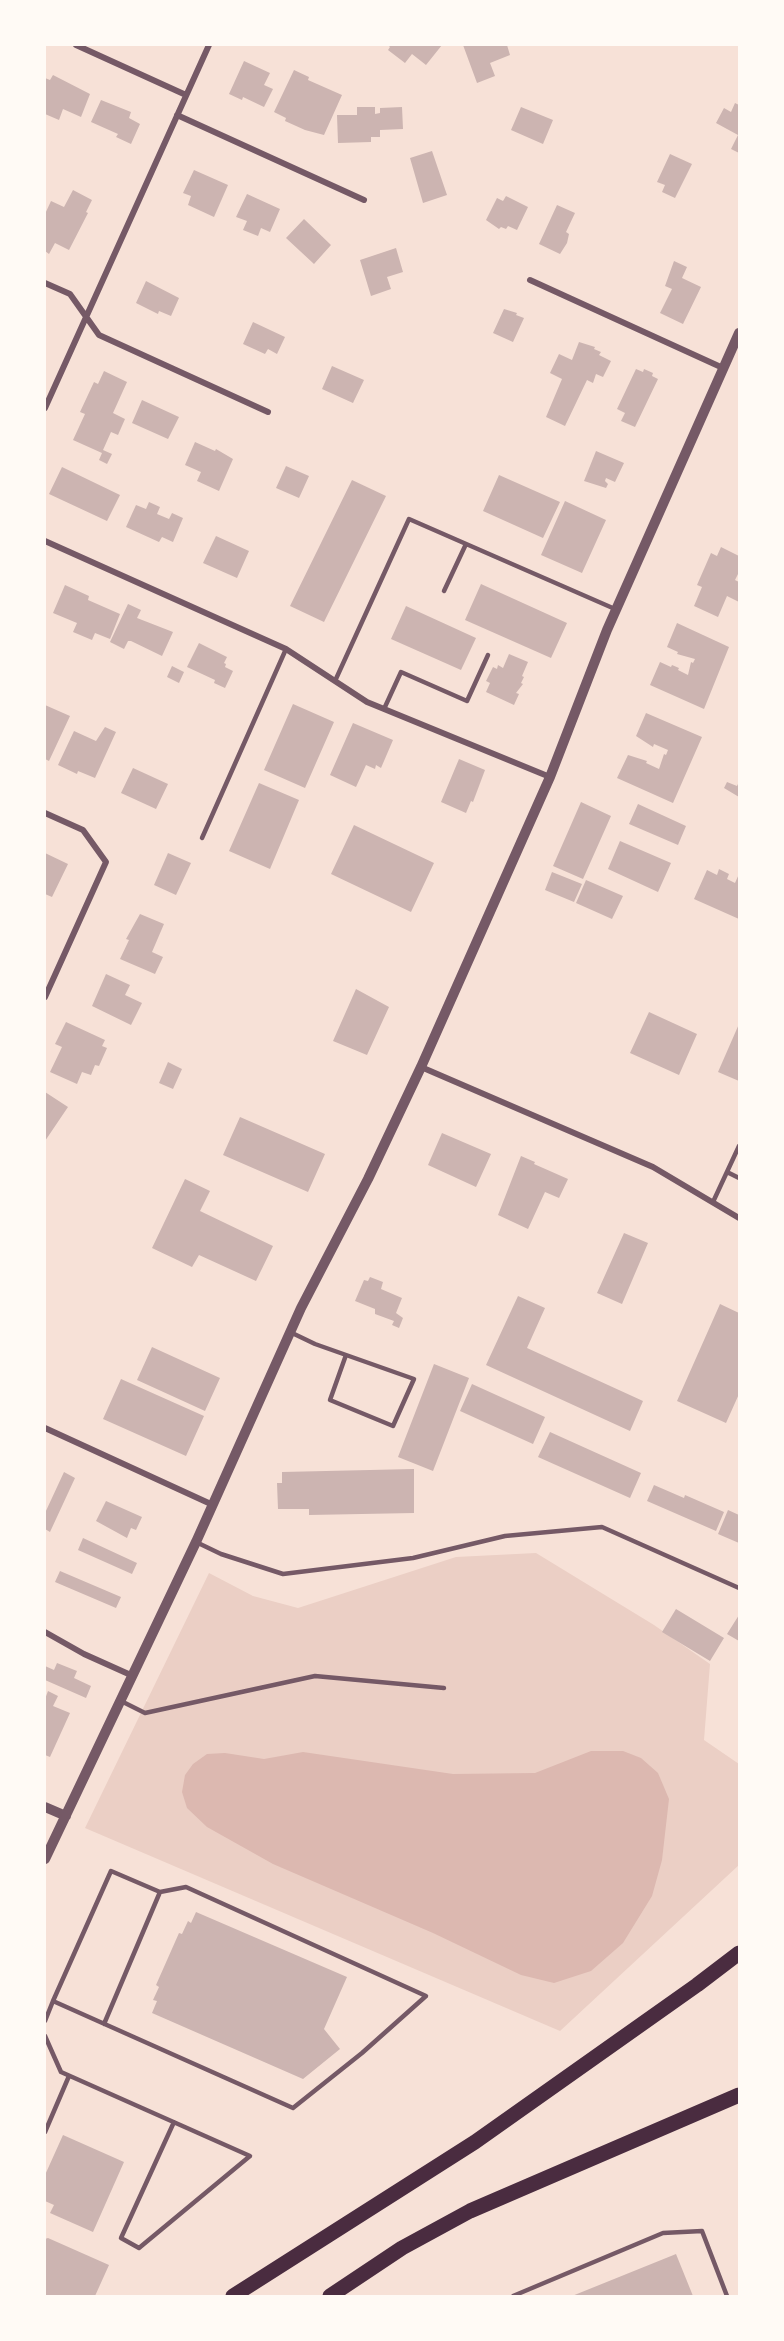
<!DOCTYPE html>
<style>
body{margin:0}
#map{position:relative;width:784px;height:2341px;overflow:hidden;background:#f7e1d7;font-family:"Space Grotesk",sans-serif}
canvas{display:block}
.frame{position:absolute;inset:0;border:46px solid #fffaf5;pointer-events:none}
</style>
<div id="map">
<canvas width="784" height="2341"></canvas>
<div class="frame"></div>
</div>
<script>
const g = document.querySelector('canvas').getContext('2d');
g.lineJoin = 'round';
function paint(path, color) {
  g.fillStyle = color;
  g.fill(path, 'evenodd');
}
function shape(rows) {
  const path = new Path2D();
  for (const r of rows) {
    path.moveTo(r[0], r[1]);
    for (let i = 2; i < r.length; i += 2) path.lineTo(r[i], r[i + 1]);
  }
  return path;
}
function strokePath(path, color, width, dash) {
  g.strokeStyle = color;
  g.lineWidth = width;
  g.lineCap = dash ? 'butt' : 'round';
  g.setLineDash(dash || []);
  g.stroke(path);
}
paint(shape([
 [536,1553,654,1625,710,1664,704,1740,739,1764,739,1865,560,2031,85,1828,209,1573,253,1596,298,1608,456,1557]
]), '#ebcfc5');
paint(shape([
 [591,1751,623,1751,641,1758,658,1773,669,1799,662,1860,652,1896,623,1943,591,1971,554,1983,521,1975,433,1933,273,1864,207,1827,187,1808,182,1792,185,1775,193,1764,207,1754,225,1753,264,1759,303,1752,453,1774,535,1773]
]), '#dcb8b0');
paint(shape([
 [388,45,442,45,426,65,412,54,405,63,388,50,390,47],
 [463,45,507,45,510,55,490,63,495,76,477,83],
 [244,61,270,73,264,85,273,89,264,107,243,97,242,100,229,94],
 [294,70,309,77,308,80,342,95,324,135,305,130,285,121,286,118,274,112],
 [53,75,90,94,81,117,63,109,59,120,45,114,45,78,50,80],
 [101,100,131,112,129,118,140,124,131,144,116,137,118,134,91,122],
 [735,103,739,105,739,153,731,149,738,135,716,123,724,108,731,112],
 [357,107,375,107,375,114,380,113,380,108,402,107,403,129,380,130,380,137,371,137,371,142,338,143,337,115,357,115],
 [521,107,553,120,543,144,511,130],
 [432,151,447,195,423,203,410,158],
 [670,154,692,164,675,198,662,192,665,185,657,182],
 [194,170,228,185,214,217,188,205,191,196,183,193],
 [73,190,92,200,86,212,88,213,69,250,55,243,49,254,45,251,45,214,51,201,64,207],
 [247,194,280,209,270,232,261,228,258,236,243,230,247,221,236,217],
 [506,196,528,207,517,230,508,226,506,229,501,227,499,229,486,220,497,198,503,201],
 [557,205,575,213,566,232,569,234,567,243,560,254,539,244],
 [304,219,331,245,314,264,286,238],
 [396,248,403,272,387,277,391,289,371,296,360,260],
 [674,261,687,267,682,278,701,287,683,324,660,313,672,289,665,286],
 [146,281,179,298,171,316,159,311,158,314,136,303],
 [504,309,517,313,516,315,524,318,513,342,493,333],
 [253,322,285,337,277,354,268,349,265,354,243,344],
 [579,342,595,347,594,349,601,352,599,355,611,361,603,377,596,374,593,383,587,380,565,426,546,417,562,379,550,373,559,354,572,360],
 [332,366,364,380,353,403,322,389],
 [636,369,643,372,644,369,653,373,652,376,658,379,635,427,621,421,625,413,617,409],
 [104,371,127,382,113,413,125,419,118,435,111,432,103,450,112,454,107,464,99,460,102,453,73,440,85,414,80,412,94,382,98,384],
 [142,400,179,417,168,439,132,423],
 [195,442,215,451,216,449,233,459,219,491,197,481,201,472,185,465],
 [596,451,624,463,615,482,606,478,605,481,608,484,606,488,584,481],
 [286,466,309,476,299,498,276,488],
 [62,467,120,495,107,521,49,494],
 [499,475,560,502,543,538,483,511],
 [352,480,386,496,324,622,290,606],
 [565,501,606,520,582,573,541,555],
 [149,502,160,507,157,514,169,519,172,513,183,518,173,542,162,537,159,542,126,527,136,505,146,509],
 [216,536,249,551,237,578,203,563],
 [721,547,739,556,739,572,735,580,739,582,739,602,727,596,718,617,694,606,702,587,697,585,711,553,717,556],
 [481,584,567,623,551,658,465,620],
 [65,585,89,596,88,600,120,614,110,639,95,633,92,640,73,632,77,623,53,613],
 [128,604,141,610,137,618,173,632,162,656,131,641,128,641,124,649,110,642],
 [406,606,476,638,461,670,391,639],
 [677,623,729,647,704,709,650,685,660,662,671,667,672,665,679,668,678,670,688,675,691,662,693,663,695,659,677,654,678,652,667,647],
 [199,643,227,657,224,663,226,664,225,667,233,671,225,688,214,683,215,680,187,667],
 [509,654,528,662,522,676,524,677,521,683,523,684,516,693,519,694,514,705,486,692,490,683,486,681,493,667,497,669,498,665,503,668],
 [172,666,184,672,179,683,167,677],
 [293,704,334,722,305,788,264,770],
 [45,705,70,716,49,761,45,759],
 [646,713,702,737,673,803,617,778,628,755,647,761,646,763,659,769,664,754,666,755,668,750,654,744,653,747,636,736],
 [353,723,393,740,381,768,376,765,375,769,366,765,356,787,330,775],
 [105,727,116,732,95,778,78,771,77,774,58,765,74,731,96,741],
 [459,759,485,770,473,802,471,801,466,813,441,802],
 [133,768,168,784,156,809,121,793],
 [727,782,737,786,739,782,739,797,724,788],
 [259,783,299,800,270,869,229,851],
 [581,802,611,816,583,879,553,866],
 [638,804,686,826,678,845,629,824],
 [354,825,434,863,411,912,331,874],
 [620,841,671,863,658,892,608,869],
 [45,853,68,864,52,897,45,894],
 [168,853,191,863,176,895,154,885],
 [719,869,729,874,727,879,735,883,739,874,739,919,694,899,707,870,717,875],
 [552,872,582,884,574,902,545,890],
 [586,880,623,896,612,919,576,903],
 [140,914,164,924,152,952,163,957,155,974,120,959,129,940,126,939],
 [106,974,130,985,125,995,142,1003,131,1025,92,1006],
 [356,989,389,1007,367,1055,333,1041],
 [649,1012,697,1034,679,1075,630,1053],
 [66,1022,105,1040,102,1046,107,1048,99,1066,95,1065,91,1075,82,1072,77,1084,50,1072,62,1047,55,1044],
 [739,1024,739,1081,718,1072],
 [168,1062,182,1069,173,1089,159,1083],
 [45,1092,68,1107,45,1141],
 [240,1117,325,1154,308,1192,223,1155],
 [442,1133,491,1154,476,1187,428,1165],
 [521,1156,535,1162,534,1164,568,1179,559,1198,545,1192,528,1229,498,1215],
 [185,1179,210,1191,200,1211,273,1246,256,1281,199,1255,192,1267,152,1248],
 [624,1233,648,1243,622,1304,597,1293],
 [370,1277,383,1282,381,1289,402,1298,396,1313,403,1318,399,1328,392,1325,394,1321,375,1314,375,1309,355,1301,364,1280,368,1281],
 [518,1296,545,1308,527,1348,643,1401,630,1431,486,1365],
 [720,1304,739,1313,739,1394,726,1423,677,1401],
 [152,1347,220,1378,205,1411,137,1380],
 [434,1364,469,1378,433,1471,398,1457],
 [121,1379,204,1416,186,1456,103,1419],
 [472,1384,545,1417,533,1444,460,1411],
 [550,1432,641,1473,630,1498,538,1457],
 [414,1469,414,1513,309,1515,309,1509,278,1509,277,1483,282,1483,282,1472],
 [64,1472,75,1478,50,1532,45,1529,45,1513],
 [654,1485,684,1498,685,1495,724,1512,716,1531,647,1501],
 [106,1501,142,1517,136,1530,131,1528,127,1538,96,1521],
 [728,1510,739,1515,739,1543,718,1534],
 [83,1538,137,1563,132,1574,78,1550],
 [60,1571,121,1597,116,1608,55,1582],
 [676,1609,724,1638,710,1661,662,1632],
 [739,1615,739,1641,727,1634],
 [57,1663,77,1671,74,1678,91,1686,86,1698,45,1680,45,1666,54,1670],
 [48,1691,58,1696,53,1706,70,1713,50,1757,45,1755,45,1699],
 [196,1912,347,1977,324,2029,340,2049,303,2079,152,2013,157,2001,153,2000,159,1987,156,1985,179,1933,182,1934,188,1921,191,1923],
 [63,2135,124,2162,93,2232,50,2213,54,2205,45,2201,45,2175],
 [48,2238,109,2265,95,2296,45,2296,45,2239],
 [676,2254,693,2296,572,2296]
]), '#ccb4b1');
strokePath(shape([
 [444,591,466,544],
 [335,681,409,519,615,609],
 [384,709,401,672,467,701,488,655],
 [202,838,286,649],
 [727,1172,739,1178],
 [713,1202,739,1146],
 [290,1332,315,1344,414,1379,393,1426,330,1400,346,1355],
 [196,1542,221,1554,283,1574,413,1558,505,1536,602,1527,739,1588],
 [121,1701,145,1713,315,1676,444,1688],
 [45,2021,53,2001,111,1871,160,1892,186,1887,426,1996,362,2053,293,2108,53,2001],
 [104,2024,160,1892],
 [45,2036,61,2072,250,2156,139,2248,121,2238,174,2122],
 [45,2132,69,2076],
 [513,2296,663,2233,702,2231,727,2296]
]), '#755966', 4.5);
strokePath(shape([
 [76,45,186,95],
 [177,115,364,200],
 [530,280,723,368],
 [45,283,70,294,99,335,268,412],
 [45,408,209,45],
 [45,541,286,649,367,702,550,777],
 [45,813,83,830,106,862,45,997],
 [421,1067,653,1167,739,1218],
 [45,1428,213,1505],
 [45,1632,84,1654,133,1676]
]), '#755966', 6);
strokePath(shape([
 [45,1807,66,1816],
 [45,1859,196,1542,301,1308,368,1179,421,1067,550,777,607,630,739,333]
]), '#755966', 10);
strokePath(shape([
 [233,2296,475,2142,697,1985,739,1953],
 [330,2296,402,2248,470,2211,739,2095]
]), '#4a2c40', 15);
</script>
